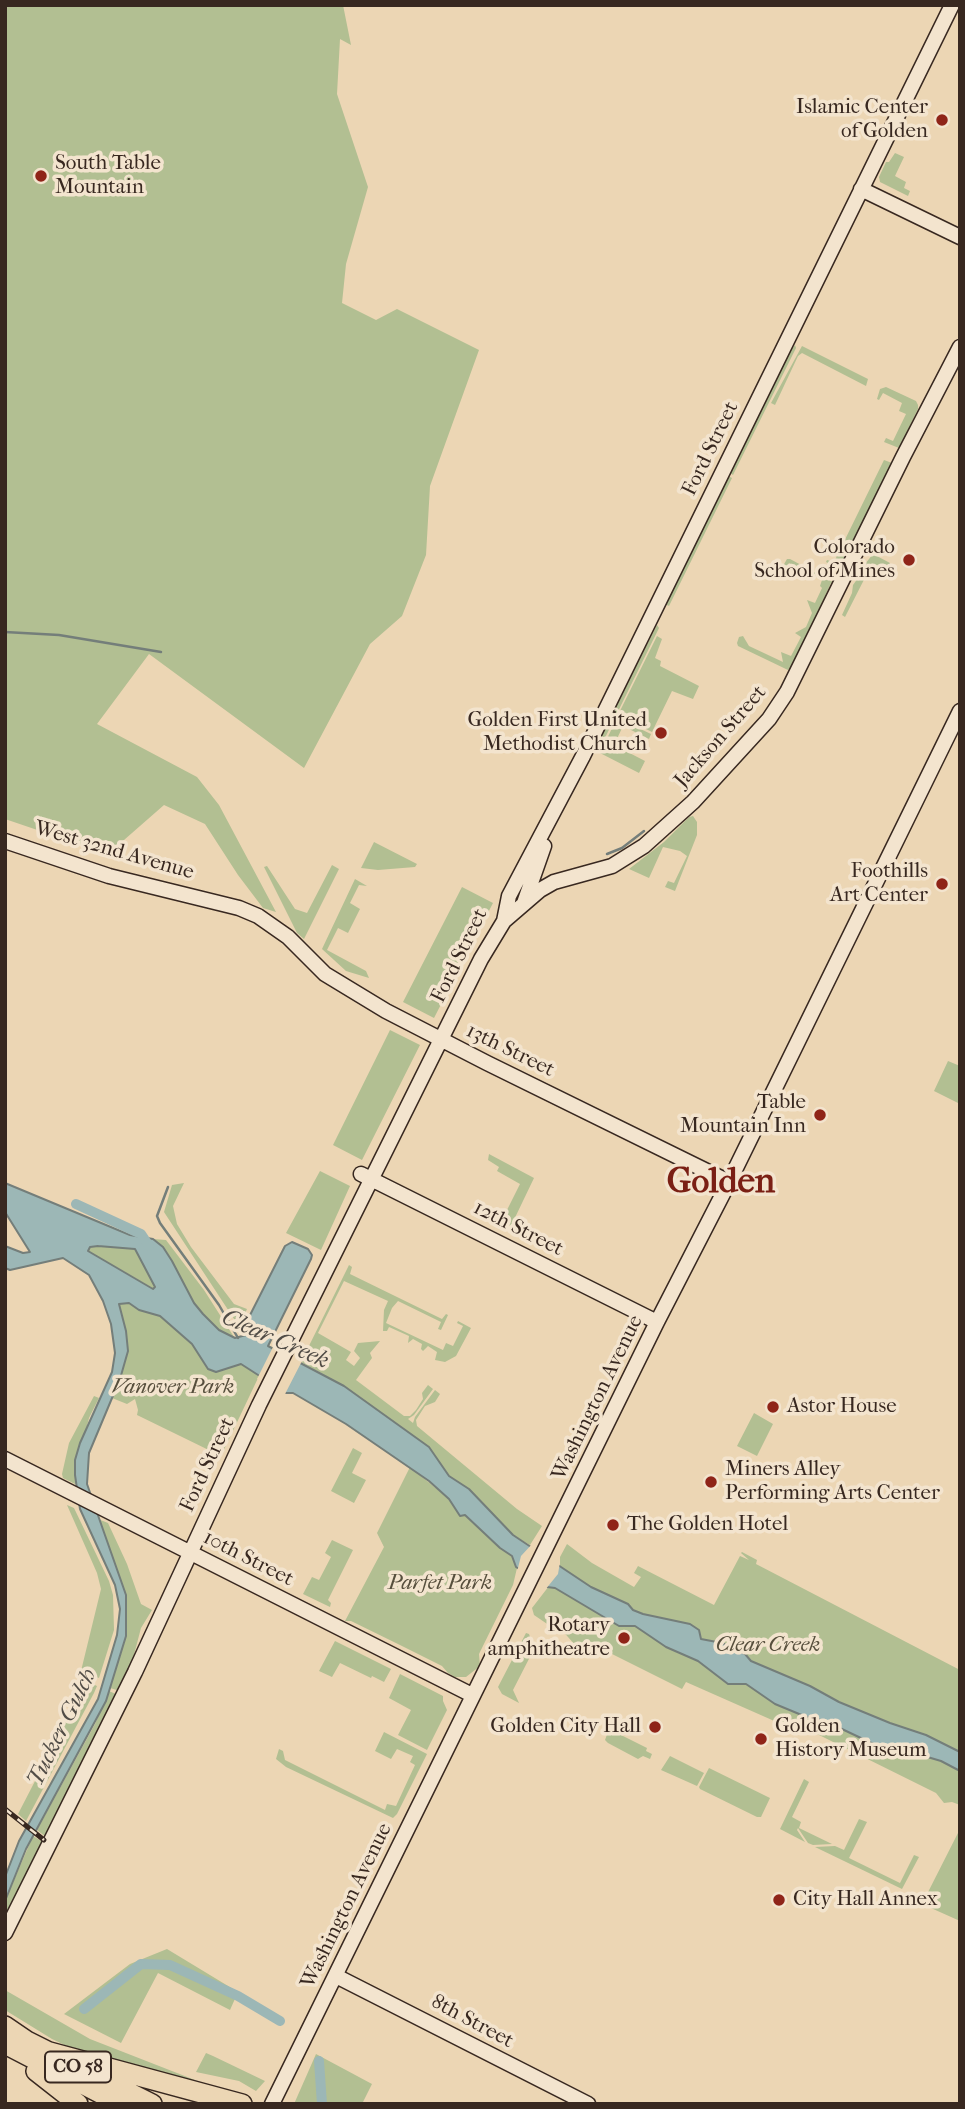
<!DOCTYPE html>
<style>
body{margin:0}
#map{position:relative;width:965px;height:2109px;overflow:hidden;background:#ecd6b4;font-family:"IM FELL French Canon",serif}
canvas{display:block}
.frame{position:absolute;inset:0;border:7px solid #382820;pointer-events:none}
</style>
<div id="map">
<canvas width="965" height="2109"></canvas>
<div class="frame"></div>
</div>
<script>
const g = document.querySelector('canvas').getContext('2d');
g.lineJoin = 'round';
function paint(path, color) {
  g.fillStyle = color;
  g.fill(path, 'evenodd');
}
function shape(rows) {
  const path = new Path2D();
  for (const r of rows) {
    path.moveTo(r[0], r[1]);
    for (let i = 2; i < r.length; i += 2) path.lineTo(r[i], r[i + 1]);
  }
  return path;
}
function strokePath(path, color, width, dash) {
  g.strokeStyle = color;
  g.lineWidth = width;
  g.lineCap = dash ? 'butt' : 'round';
  g.setLineDash(dash || []);
  g.stroke(path);
}
function write(font, color, halo, rows, align = 'center') {
  g.font = font + ' "IM FELL French Canon",serif';
  g.lineWidth = 7;
  g.setLineDash([]);
  g.textBaseline = 'middle';
  g.strokeStyle = halo;
  g.fillStyle = color;
  for (const [text, x, y, turn = 0] of rows) {
    g.save();
    g.translate(x, y);
    g.rotate((+turn || 0) * Math.PI / 180);
    g.textAlign = isNaN(turn) ? turn : align;
    if (halo) g.strokeText(text, 0, 0);
    g.fillText(text, 0, 0);
    g.restore();
  }
}
paint(shape([
 [5,5,343,5,351,45,340,39,337,94,368,187,346,264,342,303,376,320,397,309,479,350,430,486,426,555,402,616,370,644,304,768,149,654,97,724,197,777,219,805,276,912,263,908,238,875,205,824,164,805,108,854,5,819],
 [895,153,904,157,895,176,906,182,904,188,910,191,908,196,880,182,879,177,886,162,889,162],
 [795,345,796,348,733,475,730,473,790,351],
 [802,346,868,379,866,386,802,353,798,356,775,405,771,403],
 [886,387,916,401,918,405,918,409,899,448,884,442,886,438,893,441,906,414,899,411,902,403,883,393,879,400,877,399,880,389],
 [884,460,892,463,842,564,837,568,826,562,827,560,834,562],
 [728,476,732,478,669,606,665,604],
 [873,554,890,563,890,571,872,564,845,617,842,615,852,593,853,585,863,571,861,569],
 [787,559,790,559,833,582,831,583,795,662,788,670,738,646,737,643,739,637,743,636,749,646,783,662,781,652,791,656,801,637,795,633,806,627,812,613,807,600,815,603,822,588,820,586,822,580,789,563,785,569,783,566],
 [657,625,659,628,600,748,596,746],
 [657,636,662,639,655,658,661,661,660,666,699,686,693,699,672,691,652,732,618,715],
 [617,718,651,734,649,739,623,726,614,745,645,761,639,773,600,753],
 [693,816,697,822,697,835,675,891,665,887,668,881,674,883,687,856,680,851,663,847,649,878,629,869,664,842,689,817],
 [374,842,417,864,415,867,378,870,361,868],
 [332,865,339,869,304,939,297,933,264,867,267,866,295,909,307,913],
 [355,879,367,886,359,885,350,903,360,909,348,933,338,928,327,950,366,971,369,978,346,971,322,949],
 [462,887,493,903,434,1018,403,1002],
 [390,1030,420,1045,362,1160,333,1145],
 [948,1061,960,1066,960,1104,934,1091],
 [489,1154,534,1178,511,1226,501,1222,520,1184,497,1171,499,1167,488,1160],
 [320,1171,350,1186,321,1250,286,1233],
 [184,1183,173,1206,177,1224,191,1247,234,1304,247,1309,243,1318,236,1322,164,1212,172,1185],
 [153,1239,166,1240,204,1290,234,1337,219,1330,203,1314,194,1303,163,1247],
 [98,1246,135,1249,154,1282,154,1289,88,1251,90,1247],
 [349,1265,352,1267,350,1274,442,1319,446,1314,448,1315,441,1330,438,1329,441,1322,398,1301,392,1308,386,1323,443,1350,446,1343,453,1346,463,1326,457,1323,458,1321,471,1328,456,1356,445,1362,435,1360,437,1352,428,1346,423,1351,421,1349,422,1344,413,1339,408,1343,409,1336,389,1327,387,1331,383,1331,384,1310,388,1301,344,1281,318,1333,351,1352,346,1360,354,1366,360,1358,354,1351,358,1343,380,1341,370,1353,372,1358,356,1380,404,1416,410,1416,416,1410,423,1399,422,1393,428,1385,433,1389,414,1415,408,1419,413,1423,415,1417,435,1390,440,1394,435,1402,425,1406,416,1420,417,1426,517,1509,542,1526,530,1545,513,1535,469,1489,449,1476,428,1447,344,1386,301,1362],
 [129,1303,139,1310,160,1316,192,1344,208,1369,222,1370,241,1364,259,1376,221,1456,137,1415,138,1410,135,1399,127,1404,112,1398,128,1351,126,1331,118,1304],
 [94,1396,99,1398,89,1418,75,1475,77,1485,63,1478,62,1474,69,1443],
 [754,1413,773,1424,757,1456,737,1446],
 [353,1448,362,1453,352,1473,366,1480,354,1503,331,1491],
 [410,1467,449,1499,500,1548,512,1556,517,1568,513,1585,479,1654,480,1666,466,1677,455,1677,448,1673,442,1666,402,1646,351,1621,345,1621,384,1547,377,1533],
 [67,1505,74,1508,109,1581,113,1595,114,1630,99,1678,81,1671,101,1589,97,1573],
 [98,1519,108,1523,127,1564,141,1604,152,1610,141,1628,130,1670,120,1691,110,1688,127,1616],
 [332,1540,353,1550,328,1600,331,1603,330,1607,303,1594,312,1577,319,1580,331,1557,325,1553],
 [567,1544,592,1563,634,1587,641,1577,634,1573,638,1566,714,1605,740,1556,749,1560,741,1553,742,1552,757,1560,756,1564,960,1670,960,1805,952,1802,944,1803,936,1793,815,1733,798,1734,772,1720,686,1682,682,1689,600,1648,593,1656,576,1646,560,1628,556,1630,534,1615,532,1608,549,1586,560,1566,560,1557],
 [526,1633,529,1634,536,1655,532,1653,513,1690,519,1703,502,1694,498,1687],
 [335,1641,391,1669,384,1682,372,1676,371,1678,340,1663,332,1677,319,1671],
 [400,1674,443,1696,443,1701,447,1710,427,1750,398,1735,411,1710,389,1698],
 [84,1680,97,1686,94,1693,26,1821,18,1814,79,1696],
 [109,1691,118,1695,46,1837,37,1830,95,1724],
 [609,1729,647,1748,646,1751,652,1754,650,1759,643,1756,638,1759,608,1743,605,1740],
 [384,1732,427,1754,397,1814,393,1818,286,1767,276,1759,279,1749,283,1751,285,1760,385,1810,387,1804,396,1806,415,1765,410,1762,413,1756,397,1749,391,1759,375,1751],
 [670,1756,704,1773,697,1786,661,1770],
 [709,1768,770,1798,761,1817,757,1817,700,1789,699,1787],
 [804,1779,809,1782,792,1817,801,1822,799,1828,832,1844,813,1845,808,1843,798,1828,797,1830,805,1842,780,1829],
 [859,1819,867,1822,849,1858,900,1883,914,1855,919,1857,902,1889,815,1847,835,1846,844,1850],
 [960,1829,960,1921,922,1904],
 [33,1836,43,1842,5,1923,5,1901],
 [167,1949,238,1992,230,2010,158,1973,121,2043,64,2014,130,1964],
 [5,1990,90,2039,218,2089,71,2048,52,2039,5,2010],
 [206,2053,213,2056,265,2081,256,2091,239,2081,196,2072],
 [316,2054,372,2084,362,2104,294,2104]
]), '#b2bf92');
const water = shape([
 [5,1183,130,1235,153,1239,163,1247,172,1261,194,1303,203,1314,219,1330,235,1338,246,1335,245,1325,285,1246,292,1242,308,1249,312,1255,311,1259,268,1346,344,1386,429,1447,449,1476,469,1489,513,1535,591,1587,628,1604,633,1610,643,1614,690,1624,699,1630,701,1639,722,1643,745,1654,751,1661,810,1686,839,1702,890,1723,926,1735,960,1752,960,1771,941,1761,897,1748,882,1748,825,1721,804,1716,775,1704,746,1684,728,1684,698,1661,666,1647,635,1626,619,1626,555,1588,547,1587,516,1567,512,1556,500,1548,465,1515,460,1516,449,1499,429,1481,346,1424,293,1393,286,1393,241,1364,216,1372,208,1369,192,1344,160,1316,139,1310,129,1303,119,1304,126,1331,128,1351,120,1379,89,1453,87,1484,126,1595,126,1636,106,1701,26,1849,5,1901,5,1877,19,1841,98,1699,117,1635,120,1609,115,1585,80,1509,75,1475,75,1460,80,1443,112,1372,115,1353,111,1324,103,1301,89,1275,63,1258,10,1270,5,1268,5,1246,23,1253,30,1252,5,1212,5,1183],
 [98,1246,135,1249,155,1287,153,1289,88,1251,90,1247,98,1246]
]);
paint(water, '#9cb7b6');
strokePath(water, '#747e7a', 2);
paint(shape([
 [274,1345,303,1359,284,1396,257,1379],
 [533,1543,560,1562,558,1574,545,1590,517,1572,521,1556]
]), '#ecd6b4');
strokePath(shape([
 [5,632,59,635,161,652],
 [607,854,622,848,644,831],
 [168,1187,157,1216,160,1223,219,1305,238,1338]
]), '#747e7a', 2.5);
strokePath(shape([
 [76,1204,141,1234,149,1246],
 [84,2009,141,1964,170,1965,238,1996,280,2021],
 [319,2061,322,2104]
]), '#9cb7b6', 10);
const secondary = shape([
 [861,189,960,237],
 [5,841,109,876,239,908,258,916,288,937,325,974,386,1011,487,1063,729,1182],
 [524,903,544,846],
 [504,921,540,890,554,882,612,866,644,846,693,802,769,719,787,692,903,457,960,347],
 [361,1174,657,1322],
 [5,1459,472,1695],
 [5,1933,135,1672,259,1405,481,959,504,921,509,896,583,756,952,5],
 [336,1976,588,2104],
 [272,2104,657,1322,729,1182,960,711]
]);
const highway = shape([
 [5,2026,27,2041,57,2056],
 [5,2044,121,2104],
 [46,2051,242,2104],
 [84,2070,152,2104],
 [36,2071,78,2104]
]);
strokePath(secondary, '#382820', 17);
strokePath(highway, '#382820', 22);
strokePath(secondary, '#f3e4ce', 14);
strokePath(highway, '#ecd6b4', 19);
const rail = shape([
 [5,1809,44,1840]
]);
strokePath(rail, '#382820', 5);
strokePath(rail, '#f3e4ce', 2.5, [8]);
for (const [x, y, r, color] of [
 [942,120,7,"#8f2418"],
 [41,176,7,"#8f2418"],
 [909,560,7,"#8f2418"],
 [661,733,7,"#8f2418"],
 [942,884,7,"#8f2418"],
 [820,1115,7,"#8f2418"],
 [773,1407,7,"#8f2418"],
 [711,1482,7,"#8f2418"],
 [613,1525,7,"#8f2418"],
 [624,1638,7,"#8f2418"],
 [655,1727,7,"#8f2418"],
 [761,1739,7,"#8f2418"],
 [779,1900,7,"#8f2418"]
]) {
  const dot = new Path2D();
  dot.arc(x, y, r, 0, 2 * Math.PI);
  g.fillStyle = color;
  g.fill(dot);
  strokePath(dot, '#f3e4ce', 2.5);
}
for (const [x, y, w] of [
 [78,2067,66]
]) {
  const box = new Path2D();
  box.roundRect(x - w / 2, y - 15.5, w, 31, 5);
  g.fillStyle = '#f3e4ce';
  g.fill(box);
  strokePath(box, '#382820', 2);
}
write('bold 19px', '#382820', null, [
 ["CO 58",78,2067]
]);
write('21px', '#382820', '#f3e4ce', [
 ["Islamic Center",928,108],
 ["of Golden",928,132],
 ["South Table",55,164,"left"],
 ["Mountain",55,188,"left"],
 ["Colorado",895,548],
 ["School of Mines",895,572],
 ["Golden First United",647,721],
 ["Methodist Church",647,745],
 ["Foothills",928,872],
 ["Art Center",928,896],
 ["Table",806,1103],
 ["Mountain Inn",806,1127],
 ["Astor House",787,1407,"left"],
 ["Miners Alley",725,1470,"left"],
 ["Performing Arts Center",725,1494,"left"],
 ["The Golden Hotel",627,1525,"left"],
 ["Rotary",610,1626],
 ["amphitheatre",610,1650],
 ["Golden City Hall",641,1727],
 ["Golden",775,1727,"left"],
 ["History Museum",775,1751,"left"],
 ["City Hall Annex",793,1900,"left"]
], 'right');
write('21px', '#382820', '#f3e4ce', [
 ["Ford Street",711,449,-64],
 ["Jackson Street",721,737,-49],
 ["West 32nd Avenue",114,851,16],
 ["Ford Street",460,956,-64],
 ["13th Street",510,1051,26],
 ["12th Street",518,1229,27],
 ["Washington Avenue",598,1398,-64],
 ["Ford Street",208,1465,-65],
 ["10th Street",248,1559,27],
 ["Washington Avenue",347,1906,-64],
 ["8th Street",472,2022,28]
]);
write('italic 21px', '#564e3c', '#f3e4ce', [
 ["Vanover Park",173,1388],
 ["Parfet Park",440,1584],
 ["Clear Creek",768,1646]
]);
write('italic 23px', '#514c46', '#f3e4ce', [
 ["Clear Creek",275,1340,24],
 ["Tucker Gulch",63,1728,-64]
]);
write('bold 35px', '#7a1f14', '#f3e4ce', [
 ["Golden",721,1183]
]);
</script>
